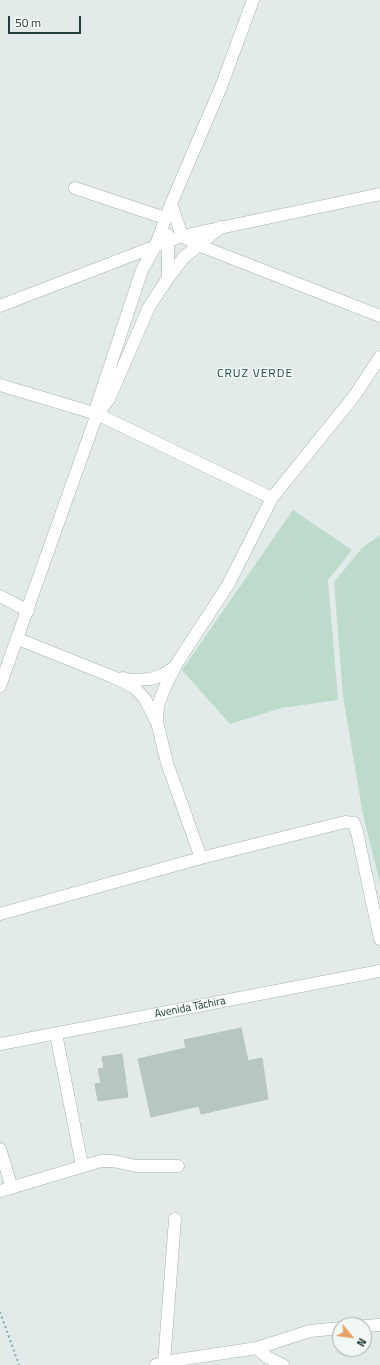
<!DOCTYPE html>
<meta charset="utf-8">
<style>
body{margin:0}
#map{position:relative;width:380px;height:1365px;overflow:hidden;background:#e2ebe9;font-family:"Titillium Web",sans-serif}
canvas{display:block}
.north{position:absolute;left:332px;top:1317px;width:40px;height:40px;box-sizing:border-box;background:#f2f8f6;border:1px solid #9facab;border-radius:50%;rotate:119deg;font-size:11px;font-weight:700;line-height:16px;text-align:center;color:#233b3a}
.north::after{content:'';display:block;margin:auto;width:14px;height:18px;background:#e8a063;clip-path:polygon(50% 0,100% 100%,50% 72%,0 100%)}
.scale{position:absolute;left:8px;top:16px;width:73px;height:18px;box-sizing:border-box;border:2px solid #233b3a;border-top:0;padding-left:5px;font-size:12px;line-height:14px;white-space:nowrap;color:#233b3a;-webkit-text-stroke:3px #f2f8f6;paint-order:stroke}
</style>
<div id="map">
<canvas width="380" height="1365"></canvas>
<div class="north">N</div>
<div class="scale">50 m</div>
</div>
<script>
const g = document.querySelector('canvas').getContext('2d');
g.lineJoin = 'round';
function paint(path, color) {
  g.fillStyle = color;
  g.fill(path, 'evenodd');
}
function shape(rows) {
  const path = new Path2D();
  for (const r of rows) {
    path.moveTo(r[0], r[1]);
    for (let i = 2; i < r.length; i += 2) path.lineTo(r[i], r[i + 1]);
  }
  return path;
}
function strokePath(path, color, width, dash) {
  g.strokeStyle = color;
  g.lineWidth = width;
  g.lineCap = dash ? 'butt' : 'round';
  g.setLineDash(dash || []);
  g.stroke(path);
}
function write(font, color, halo, rows, align = 'center') {
  g.font = font + ' "Titillium Web",sans-serif';
  g.lineWidth = 3;
  g.setLineDash([]);
  g.textBaseline = 'middle';
  g.strokeStyle = halo;
  g.fillStyle = color;
  for (const [text, x, y, turn = 0] of rows) {
    g.save();
    g.translate(x, y);
    g.rotate((+turn || 0) * Math.PI / 180);
    g.textAlign = isNaN(turn) ? turn : align;
    if (halo) g.strokeText(text, 0, 0);
    g.fillText(text, 0, 0);
    g.restore();
  }
}
paint(shape([
 [293,510,352,550,328,580,338,700,281,708,230,724,182,670],
 [380,535,380,883,363,815,343,696,334,582,362,548]
]), '#bcdbcb');
const building = shape([
 [241,1028,248,1061,262,1058,268,1099,201,1114,199,1106,151,1117,138,1059,186,1048,184,1040,241,1028],
 [122,1054,128,1097,98,1101,95,1084,101,1083,98,1069,104,1068,102,1057,122,1054]
]);
paint(building, '#b8c6c3');
strokePath(building, '#b5c4c1', 1);
const minor = shape([
 [75,188,165,218],
 [171,204,182,236,198,245,380,316],
 [168,235,168,278],
 [0,306,182,236,380,194],
 [0,385,97,414,272,498],
 [97,411,97,405,142,270,155,247,171,204,221,87,253,0],
 [0,596,28,611],
 [18,639,113,677,134,687,145,699,156,721],
 [123,678,132,680,151,679,162,675,175,667],
 [0,686,97,414,109,399,149,307,168,278,184,257,221,227],
 [201,858,167,763,157,722,158,705,165,687,177,663,228,585,272,498,355,395,380,357],
 [0,914,201,858,345,822,354,823,357,832,380,939],
 [56,1034,82,1165],
 [0,1044,380,971],
 [0,1149,12,1188],
 [0,1191,101,1161,113,1161,136,1166,178,1166],
 [364,1326,380,1325],
 [257,1348,267,1357,283,1365],
 [164,1363,175,1219],
 [156,1365,171,1361,257,1348,310,1331,340,1328]
]);
strokePath(minor, '#a5b3b1', 13);
strokePath(shape([
 [0,1312,19,1365]
]), '#85ada9', 2, [2, 3]);
strokePath(minor, '#fff', 12);
write('11px', '#233b3a', '#f2f8f6', [
 ["Avenida Táchira",190,1008,-11]
]);
g.letterSpacing = '1px';
write('12px', '#214c4a', '#f2f8f6', [
 ["CRUZ VERDE",255,374]
]);
g.letterSpacing = '0px';
</script>
